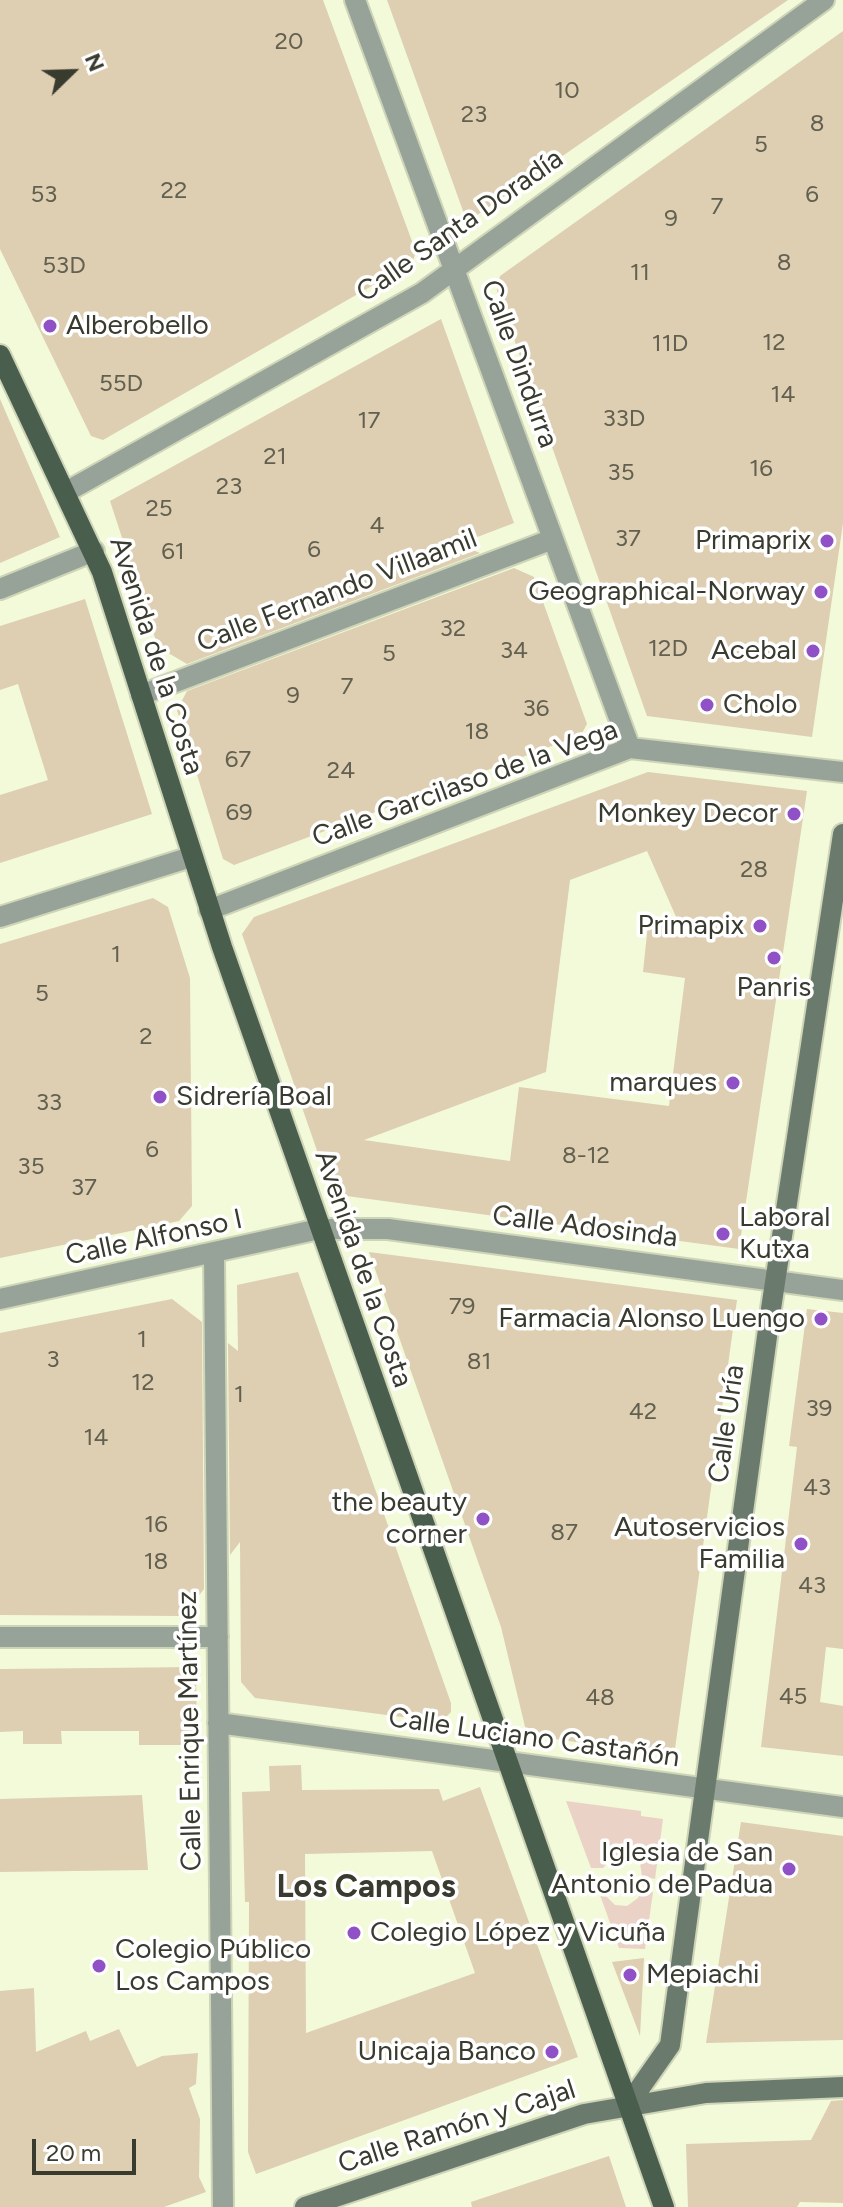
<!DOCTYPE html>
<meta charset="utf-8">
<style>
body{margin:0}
#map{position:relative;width:843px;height:2207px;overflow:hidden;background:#f3fad9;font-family:Figtree,sans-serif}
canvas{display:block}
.north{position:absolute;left:32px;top:32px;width:80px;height:80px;-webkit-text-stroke:6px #fff;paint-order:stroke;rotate:67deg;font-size:22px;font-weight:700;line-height:32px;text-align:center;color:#393b2f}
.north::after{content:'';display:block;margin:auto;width:28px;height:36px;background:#393b2f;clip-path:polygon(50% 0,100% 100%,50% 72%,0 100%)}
.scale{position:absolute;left:32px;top:2139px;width:104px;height:36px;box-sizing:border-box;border:4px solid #393b2f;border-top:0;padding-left:10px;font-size:24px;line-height:28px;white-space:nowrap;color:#393b2f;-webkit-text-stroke:6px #fff;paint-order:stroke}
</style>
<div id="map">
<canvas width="843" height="2207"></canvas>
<div class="north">N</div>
<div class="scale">20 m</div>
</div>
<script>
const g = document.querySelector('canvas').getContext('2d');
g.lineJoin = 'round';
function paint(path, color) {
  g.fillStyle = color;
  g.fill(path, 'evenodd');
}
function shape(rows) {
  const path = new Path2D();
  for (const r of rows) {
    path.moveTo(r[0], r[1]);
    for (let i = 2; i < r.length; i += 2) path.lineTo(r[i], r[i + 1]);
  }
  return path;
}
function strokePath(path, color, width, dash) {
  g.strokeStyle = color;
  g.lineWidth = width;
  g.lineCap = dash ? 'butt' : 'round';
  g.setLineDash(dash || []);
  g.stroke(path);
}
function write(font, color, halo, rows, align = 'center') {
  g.font = font + ' Figtree,sans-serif';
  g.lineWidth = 7;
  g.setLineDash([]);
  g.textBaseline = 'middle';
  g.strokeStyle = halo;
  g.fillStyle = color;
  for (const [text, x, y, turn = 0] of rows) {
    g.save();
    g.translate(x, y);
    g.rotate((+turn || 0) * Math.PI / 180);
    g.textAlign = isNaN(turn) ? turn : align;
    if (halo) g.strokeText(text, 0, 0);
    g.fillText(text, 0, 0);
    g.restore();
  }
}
paint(shape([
 [566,1801,641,1811,641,1816,663,1819,655,1879,642,1876,640,1863,625,1855,610,1860,603,1868,591,1868],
 [595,1881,600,1882,603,1893,615,1905,627,1906,638,1898,642,1890,653,1892,645,1949,619,1948]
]), '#ead2c6');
paint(shape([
 [0,0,323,0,416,252,412,263,103,440,91,436,0,249],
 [387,0,788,0,467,222],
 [843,31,843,523,812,737,647,716,497,291,500,276],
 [441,319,514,523,459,544,480,553,187,664,158,647,110,501],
 [0,399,60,537,0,563],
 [514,568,534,577,587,724,581,735,234,865,223,859,177,710,187,691],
 [85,599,152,814,0,863,0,795,48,780,18,684,0,690,0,626],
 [648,772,807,791,739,1249,332,1194,242,934,254,917],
 [647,851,681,928,648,924,643,972,685,978,669,1106,519,1087,510,1161,364,1140,546,1072,570,880],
 [153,898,168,907,190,978,192,1206,179,1221,0,1258,0,944],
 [369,1252,737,1300,674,1756,527,1735,501,1627],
 [298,1272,451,1703,451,1712,441,1722,255,1698,241,1682,240,1542,230,1555,228,1343,238,1351,237,1285],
 [172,1299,202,1322,204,1589,183,1616,0,1615,0,1333],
 [807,1309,843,1313,843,1649,826,1647,820,1702,843,1706,843,1756,761,1747,797,1447,789,1446],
 [196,1667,197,1745,139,1745,139,1731,61,1731,62,1744,23,1744,23,1731,0,1732,0,1669],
 [301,1765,302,1790,439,1789,443,1801,480,1787,578,2057,256,2174,248,2152,249,1902,245,1902,242,1792,270,1791,269,1766],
 [432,1851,475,1973,306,2033,305,1854],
 [142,1795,148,1870,0,1872,0,1799],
 [741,1822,843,1836,843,2040,706,2043],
 [644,1958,640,2036,612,1962],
 [34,1988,36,2052,86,2031,90,2041,119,2029,137,2067,162,2056,198,2053,196,2084,189,2088,200,2119,199,2177,206,2192,164,2207,0,2207,0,1991],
 [843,2100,843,2203,800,2202,797,2207,688,2207,686,2144,811,2140,831,2101],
 [609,2156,626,2207,472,2207,471,2202]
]), '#deceb2');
const street = shape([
 [355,0,630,748],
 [66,492,422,293,824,0],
 [0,589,94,551],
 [141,695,553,539],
 [209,910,630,748,843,772],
 [0,917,191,857],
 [214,1255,223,2207],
 [0,1299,319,1229,388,1229,843,1290],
 [0,1637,218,1637],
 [218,1723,843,1807]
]);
const secondary = shape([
 [628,2105,670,2045,769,1322,843,834],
 [305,2207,584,2114,706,2093,843,2087]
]);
const primary = shape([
 [0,355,102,572,222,947,664,2207]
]);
strokePath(street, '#ced4b7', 24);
strokePath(secondary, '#ced4b7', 24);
strokePath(primary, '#ced4b7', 24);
strokePath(street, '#97a298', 20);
strokePath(secondary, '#6a7a6c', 20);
strokePath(primary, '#4a5e4e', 20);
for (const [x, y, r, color] of [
 [50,326,8,"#9050c6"],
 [827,541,8,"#9050c6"],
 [821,592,8,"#9050c6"],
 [813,651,8,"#9050c6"],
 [707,705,8,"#9050c6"],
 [794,814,8,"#9050c6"],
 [760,926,8,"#9050c6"],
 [774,958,8,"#9050c6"],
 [733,1083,8,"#9050c6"],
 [160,1097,8,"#9050c6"],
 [723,1234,8,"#9050c6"],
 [821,1319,8,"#9050c6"],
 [483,1519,8,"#9050c6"],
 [801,1544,8,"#9050c6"],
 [789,1869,8,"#9050c6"],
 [354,1933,8,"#9050c6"],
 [99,1966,8,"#9050c6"],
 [630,1975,8,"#9050c6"],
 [552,2052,8,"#9050c6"]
]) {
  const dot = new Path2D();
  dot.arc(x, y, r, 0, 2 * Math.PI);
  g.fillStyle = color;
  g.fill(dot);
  strokePath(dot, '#fff', 3);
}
write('24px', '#626050', null, [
 ["20",289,42],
 ["10",567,91],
 ["23",474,115],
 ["8",817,124],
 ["5",761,145],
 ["22",174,191],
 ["53",44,195],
 ["6",812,195],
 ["7",717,207],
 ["9",671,219],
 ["8",784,263],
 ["53D",64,266],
 ["11",640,273],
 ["12",774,343],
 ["11D",670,344],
 ["55D",121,384],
 ["14",783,395],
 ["33D",624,419],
 ["17",369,421],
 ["21",275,457],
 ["16",761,469],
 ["35",621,473],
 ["23",229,487],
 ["25",159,509],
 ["4",377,526],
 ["37",628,539],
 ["6",314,550],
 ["61",173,552],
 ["32",453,629],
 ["12D",668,649],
 ["34",514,651],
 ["5",389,654],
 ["7",347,687],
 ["9",293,696],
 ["36",536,709],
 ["18",477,732],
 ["67",238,760],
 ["24",341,771],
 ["69",239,813],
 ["28",754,870],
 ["1",116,955],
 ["5",42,994],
 ["2",146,1037],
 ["33",49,1103],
 ["6",152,1150],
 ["8-12",586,1156],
 ["35",31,1167],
 ["37",84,1188],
 ["79",462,1307],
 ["1",142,1340],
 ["3",53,1360],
 ["81",479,1362],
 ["12",143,1383],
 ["1",239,1395],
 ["39",819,1409],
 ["42",643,1412],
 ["14",96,1438],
 ["43",817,1488],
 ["16",156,1525],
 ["87",564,1533],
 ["18",156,1562],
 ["43",812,1586],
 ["45",793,1697],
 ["48",600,1698]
]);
write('28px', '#393b2f', '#fff', [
 ["Calle Santa Doradía",460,226,-35],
 ["Calle Dindurra",519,364,70],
 ["Calle Fernando Villaamil",337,591,-21],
 ["Avenida de la Costa",156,656,72],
 ["Calle Garcilaso de la Vega",465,784,-20],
 ["Calle Adosinda",585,1227,7],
 ["Calle Alfonso I",154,1238,-12],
 ["Avenida de la Costa",363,1269,71],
 ["Calle Uría",727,1424,-82],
 ["Calle Enrique Martínez",190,1731,-91],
 ["Calle Luciano Castañón",534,1738,8],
 ["Calle Ramón y Cajal",457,2127,-18]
]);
write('28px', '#393b2f', '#fff', [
 ["Alberobello",66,326,"left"],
 ["Primaprix",811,541],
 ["Geographical-Norway",805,592],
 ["Acebal",797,651],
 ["Cholo",723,705,"left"],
 ["Monkey Decor",778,814],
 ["Primapix",744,926],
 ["Panris",774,988,"center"],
 ["marques",717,1083],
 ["Sidrería Boal",176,1097,"left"],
 ["Laboral",739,1218,"left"],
 ["Kutxa",739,1250,"left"],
 ["Farmacia Alonso Luengo",805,1319],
 ["the beauty",467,1503],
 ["corner",467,1535],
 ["Autoservicios",785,1528],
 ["Familia",785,1560],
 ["Iglesia de San",773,1853],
 ["Antonio de Padua",773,1885],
 ["Colegio López y Vicuña",370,1933,"left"],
 ["Colegio Público",115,1950,"left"],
 ["Los Campos",115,1982,"left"],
 ["Mepiachi",646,1975,"left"],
 ["Unicaja Banco",536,2052]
], 'right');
write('bold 32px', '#393b2f', '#fff', [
 ["Los Campos",366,1888]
]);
</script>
